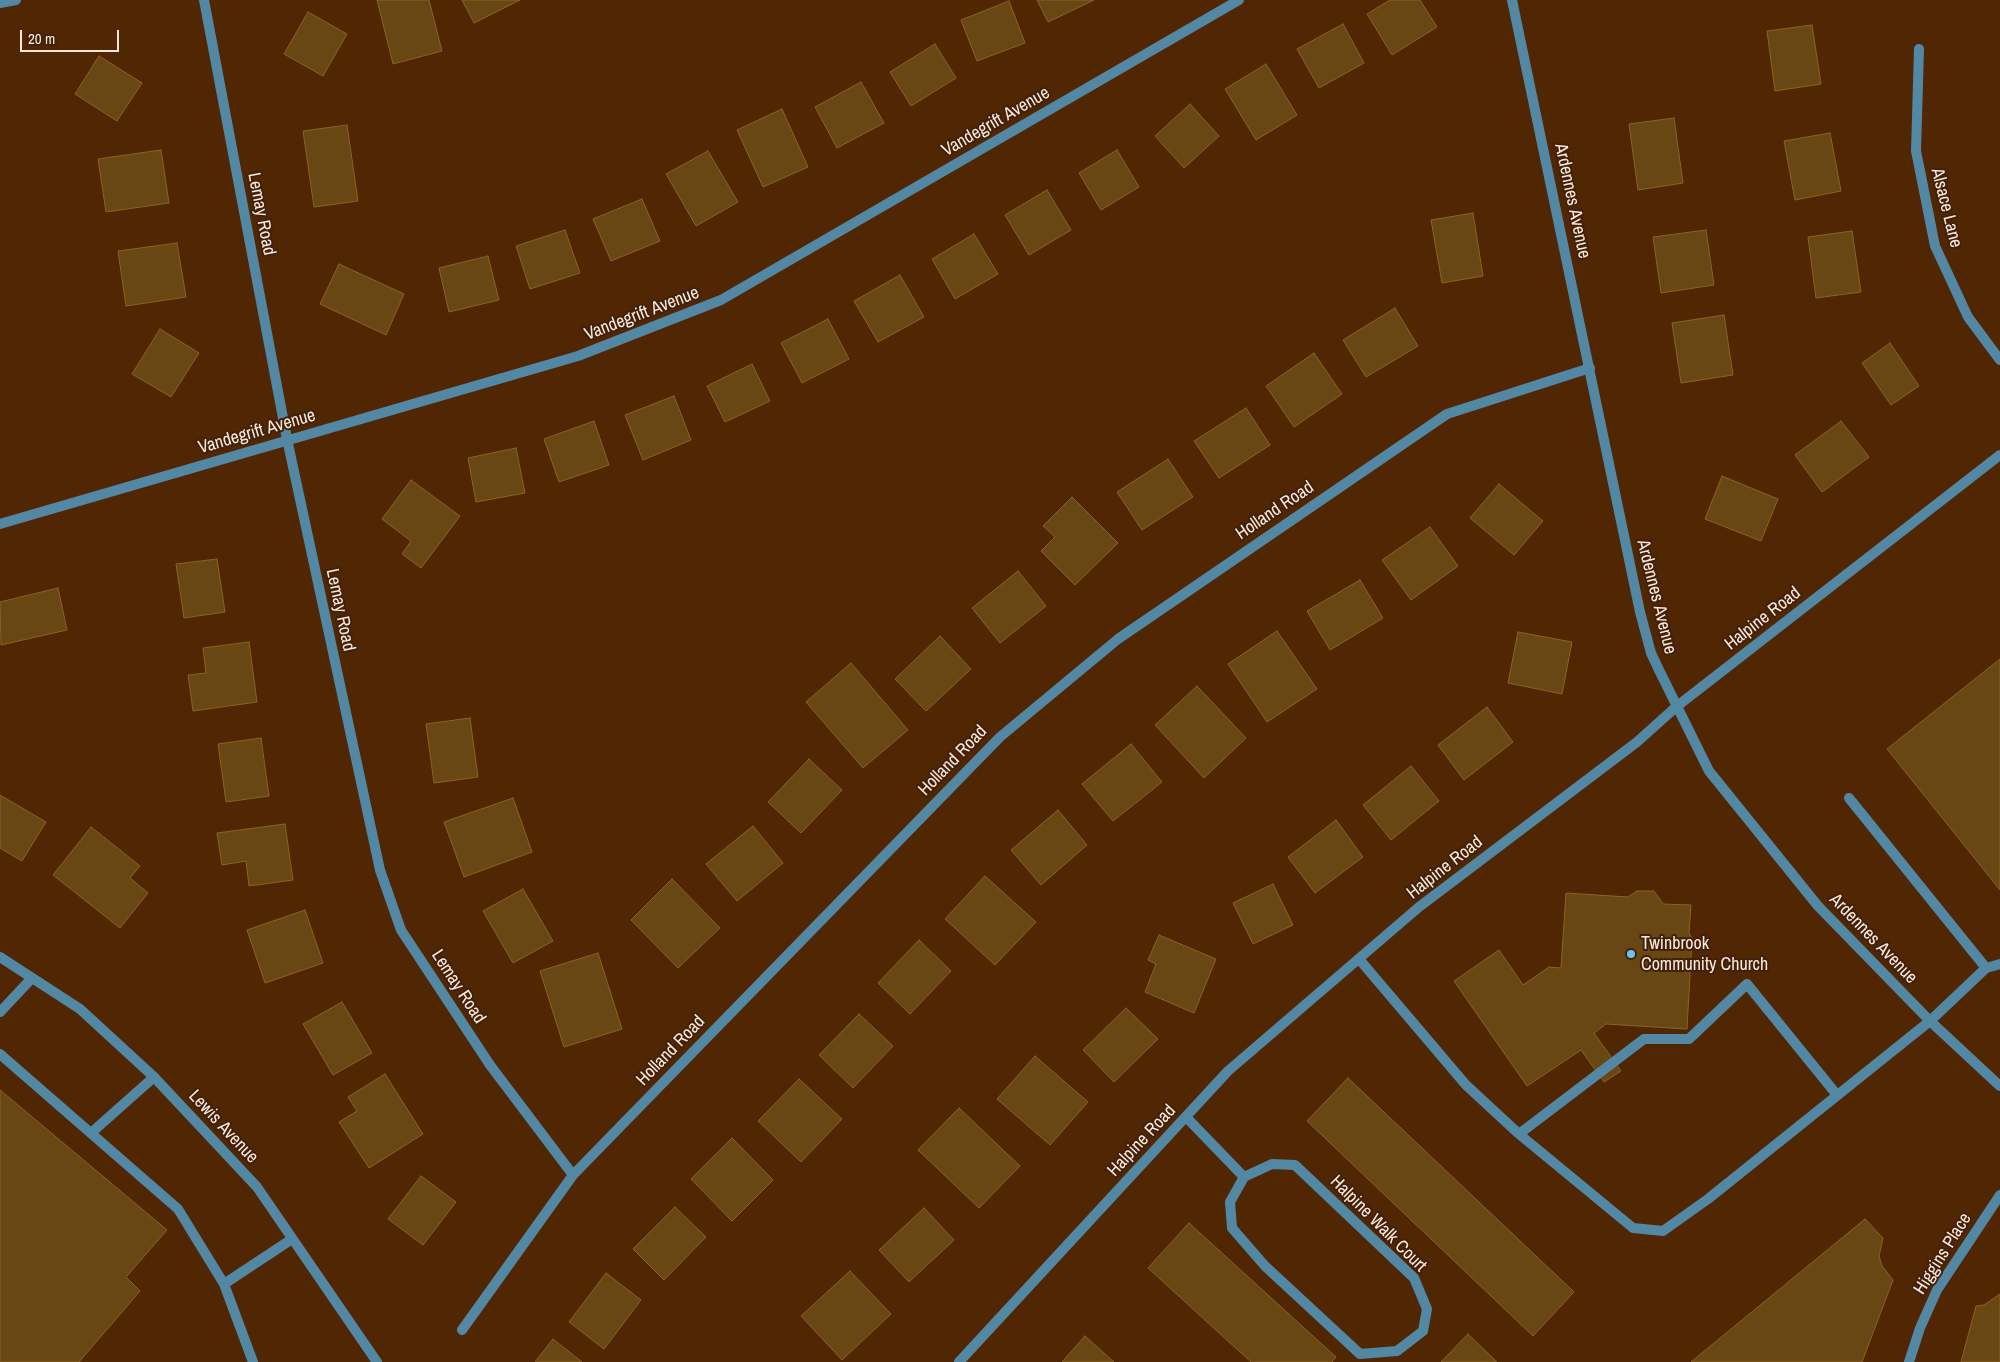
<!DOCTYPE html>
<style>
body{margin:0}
#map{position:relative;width:2000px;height:1362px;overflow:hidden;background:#512603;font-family:"Archivo Narrow",sans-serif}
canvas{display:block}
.scale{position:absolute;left:20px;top:30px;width:99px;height:22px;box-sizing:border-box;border:2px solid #fce7da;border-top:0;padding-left:6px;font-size:15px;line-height:18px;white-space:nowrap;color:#fce7da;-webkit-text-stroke:4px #40210a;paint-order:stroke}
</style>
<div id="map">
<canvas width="2000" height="1362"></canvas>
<div class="scale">20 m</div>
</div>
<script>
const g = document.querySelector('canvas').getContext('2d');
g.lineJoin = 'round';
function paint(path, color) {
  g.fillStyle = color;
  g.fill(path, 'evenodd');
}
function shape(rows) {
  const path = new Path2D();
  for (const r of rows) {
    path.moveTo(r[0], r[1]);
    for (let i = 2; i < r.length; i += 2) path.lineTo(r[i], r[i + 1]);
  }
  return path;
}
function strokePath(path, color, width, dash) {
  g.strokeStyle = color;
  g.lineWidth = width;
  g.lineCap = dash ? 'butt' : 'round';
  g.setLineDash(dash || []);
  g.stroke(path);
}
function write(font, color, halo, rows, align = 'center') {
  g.font = font + ' "Archivo Narrow",sans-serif';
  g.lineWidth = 4;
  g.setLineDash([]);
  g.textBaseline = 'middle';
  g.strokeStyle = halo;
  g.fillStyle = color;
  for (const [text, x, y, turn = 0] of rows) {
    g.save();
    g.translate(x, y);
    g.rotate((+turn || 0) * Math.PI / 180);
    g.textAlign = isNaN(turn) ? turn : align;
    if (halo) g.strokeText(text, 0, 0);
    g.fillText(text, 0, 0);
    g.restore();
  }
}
const building = shape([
 [377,0,429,0,442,51,393,64,377,0],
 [462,0,520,0,474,23,462,0],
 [1037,0,1094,0,1048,22,1037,0],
 [1390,0,1420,0,1437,27,1392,55,1367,14,1390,0],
 [1009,1,1025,43,977,61,961,20,1009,1],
 [308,12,347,34,323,76,284,54,308,12],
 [1343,24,1364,63,1319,88,1297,49,1343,24],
 [1812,25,1821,84,1775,91,1767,31,1812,25],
 [935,44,956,78,911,106,890,72,935,44],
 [99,56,142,83,117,121,75,94,99,56],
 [1266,64,1297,115,1256,140,1225,89,1266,64],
 [861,82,884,123,837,148,815,107,861,82],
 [1190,104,1219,136,1184,168,1155,136,1190,104],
 [782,109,808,167,763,187,737,130,782,109],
 [1674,118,1683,183,1638,190,1629,124,1674,118],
 [347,125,358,201,314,207,303,131,347,125],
 [1830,133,1841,191,1795,200,1784,141,1830,133],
 [161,150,169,203,106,212,98,159,161,150],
 [1117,150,1139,187,1101,210,1079,173,1117,150],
 [708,151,738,202,696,226,666,174,708,151],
 [1047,190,1071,230,1029,255,1005,215,1047,190],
 [642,199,660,241,611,261,593,219,642,199],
 [1473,213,1483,276,1442,283,1431,220,1473,213],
 [565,230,580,273,530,289,516,246,565,230],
 [1706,230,1714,285,1661,293,1653,237,1706,230],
 [1852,231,1861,292,1816,298,1808,237,1852,231],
 [974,234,998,274,955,299,932,259,974,234],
 [177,243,186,297,126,306,118,251,177,243],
 [488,256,499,300,449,312,439,268,488,256],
 [339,264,404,294,386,335,320,304,339,264],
 [900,275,924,317,878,342,854,301,900,275],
 [1395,308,1418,346,1366,377,1343,340,1395,308],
 [1724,315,1733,375,1681,383,1672,323,1724,315],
 [828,319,849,359,802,383,781,343,828,319],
 [160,329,199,353,171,397,132,374,160,329],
 [1890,343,1919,386,1891,405,1862,363,1890,343],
 [1314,353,1342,394,1294,427,1266,386,1314,353],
 [752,364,770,401,725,422,707,386,752,364],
 [674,396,691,440,643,460,625,415,674,396],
 [1246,408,1270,445,1219,478,1194,441,1246,408],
 [594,421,609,465,559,482,544,439,594,421],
 [1841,421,1869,457,1822,492,1795,455,1841,421],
 [516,448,525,493,476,502,468,458,516,448],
 [1168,459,1193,497,1142,530,1117,492,1168,459],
 [1722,476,1778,499,1761,541,1705,519,1722,476],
 [411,480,460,516,421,568,402,554,411,541,382,519,411,480],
 [1499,484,1543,521,1514,555,1470,518,1499,484],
 [1072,497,1118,543,1075,585,1041,551,1055,537,1043,526,1072,497],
 [1430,527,1458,566,1411,600,1382,560,1430,527],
 [217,559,225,612,184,618,176,564,217,559],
 [1018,571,1046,606,1000,643,972,608,1018,571],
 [1360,580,1383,618,1330,650,1307,611,1360,580],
 [58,588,67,630,1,645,0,602,58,588],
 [1277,631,1317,689,1267,722,1228,664,1277,631],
 [1518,632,1572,642,1562,694,1508,683,1518,632],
 [940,636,971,669,926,711,895,679,940,636],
 [249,642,257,702,193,711,188,675,206,673,203,648,249,642],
 [2000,659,2000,890,1887,749,2000,659],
 [851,663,908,730,863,768,806,702,851,663],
 [1197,686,1246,738,1204,778,1155,725,1197,686],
 [1487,707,1513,742,1464,780,1438,745,1487,707],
 [470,718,478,777,434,783,426,724,470,718],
 [261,738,269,796,226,802,218,744,261,738],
 [1131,744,1162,782,1113,821,1082,784,1131,744],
 [809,759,842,790,801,833,768,802,809,759],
 [1411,766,1439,801,1391,840,1363,805,1411,766],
 [0,795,46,822,22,861,0,848,0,795],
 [513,798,532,852,464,877,444,822,513,798],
 [1058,810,1087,845,1041,885,1011,850,1058,810],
 [1336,820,1363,857,1315,893,1288,857,1336,820],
 [285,824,293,880,249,886,246,861,222,865,217,833,285,824],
 [753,826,783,863,737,901,706,864,753,826],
 [91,827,140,866,130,878,148,893,120,928,53,875,91,827],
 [985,876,1036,922,995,965,945,919,985,876],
 [672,879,720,928,678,968,631,920,672,879],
 [1273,884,1293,925,1253,944,1233,903,1273,884],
 [523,889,553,941,513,963,483,911,523,889],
 [1637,891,1654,891,1663,904,1691,905,1689,933,1692,938,1687,1029,1606,1024,1594,1033,1621,1071,1604,1082,1581,1050,1527,1086,1454,981,1499,950,1523,985,1549,967,1561,968,1566,893,1628,897,1637,891],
 [305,910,323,963,265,983,247,930,305,910],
 [1159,935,1216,959,1194,1013,1145,992,1156,964,1148,960,1159,935],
 [919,940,951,971,910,1014,878,983,919,940],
 [598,953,622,1029,564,1047,540,971,598,953],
 [342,1002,372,1053,333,1075,303,1024,342,1002],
 [1126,1008,1158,1039,1114,1082,1083,1050,1126,1008],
 [859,1014,893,1046,853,1088,819,1055,859,1014],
 [1035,1056,1088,1102,1050,1145,997,1099,1035,1056],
 [385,1074,423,1134,369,1168,339,1122,357,1111,348,1097,385,1074],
 [1348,1078,1574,1292,1533,1336,1307,1121,1348,1078],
 [799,1079,842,1119,801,1162,758,1121,799,1079],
 [0,1090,167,1230,126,1277,140,1291,79,1362,0,1362,0,1090],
 [959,1108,1020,1166,979,1208,918,1150,959,1108],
 [732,1138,773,1180,732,1221,691,1179,732,1138],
 [421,1176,456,1202,423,1245,388,1219,421,1176],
 [675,1207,706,1237,664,1280,633,1249,675,1207],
 [924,1208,954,1240,909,1282,879,1250,924,1208],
 [1865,1219,1883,1238,1879,1256,1882,1266,1893,1280,1862,1362,1691,1362,1865,1219],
 [1189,1223,1336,1357,1332,1362,1251,1362,1148,1268,1189,1223],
 [850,1271,891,1314,842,1360,801,1316,850,1271],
 [606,1273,641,1300,604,1349,569,1322,606,1273],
 [2000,1294,2000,1362,1961,1362,1976,1306,1984,1305,2000,1294],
 [1468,1334,1497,1362,1441,1362,1468,1334],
 [1085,1336,1114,1362,1062,1362,1085,1336],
 [553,1339,582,1362,535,1362,553,1339]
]);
paint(building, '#684714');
strokePath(building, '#8e6321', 1);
strokePath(shape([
 [1849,798,1986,968],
 [1359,959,1466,1085,1519,1134,1633,1228,1663,1231,1708,1199,1930,1021,1986,968,2000,964],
 [0,1012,32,978],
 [0,1054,178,1209,224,1284,292,1239],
 [91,1133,154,1077],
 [1519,1134,1644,1039,1689,1039,1747,984,1837,1095],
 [224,1284,253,1362]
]), '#5388a5', 10);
strokePath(shape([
 [204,0,287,439,380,870,401,930,490,1065,573,1175],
 [0,3,16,0],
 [1919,49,1916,151,1935,246,1968,317,2000,360],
 [0,524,578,356,721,300,1239,0],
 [0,957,80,1009,154,1077,257,1187,377,1362],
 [1186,1117,1244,1177,1230,1202,1232,1228,1265,1266,1360,1354,1397,1351,1423,1331,1427,1309,1414,1278,1295,1165,1272,1164,1244,1177],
 [462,1330,573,1175,1000,737,1118,639,1447,414,1590,368],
 [959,1362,1228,1071,1419,907,1637,742,1676,707,2000,455],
 [1909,1362,1920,1328,1937,1290,2000,1195]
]), '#5388a5', 10);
strokePath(shape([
 [1512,0,1640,612,1651,653,1659,670,1709,771,1818,906,1930,1021,2000,1086]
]), '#5388a5', 10);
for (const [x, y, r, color] of [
 [1631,954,5,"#6bc3f2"]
]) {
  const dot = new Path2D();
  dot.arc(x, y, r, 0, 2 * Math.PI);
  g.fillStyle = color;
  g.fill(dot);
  strokePath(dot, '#40210a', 2);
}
write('18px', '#fce7da', '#40210a', [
 ["Vandegrift Avenue",996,122,-30],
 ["Ardennes Avenue",1572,201,78],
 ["Alsace Lane",1946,208,76],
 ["Lemay Road",261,214,79],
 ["Vandegrift Avenue",642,314,-21],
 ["Vandegrift Avenue",257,432,-16],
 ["Holland Road",1275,511,-34],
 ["Ardennes Avenue",1656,597,76],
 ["Lemay Road",340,610,78],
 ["Halpine Road",1763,619,-38],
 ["Holland Road",953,761,-46],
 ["Halpine Road",1445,868,-38],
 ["Ardennes Avenue",1873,939,46],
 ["Lemay Road",458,987,57],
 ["Holland Road",671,1051,-46],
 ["Lewis Avenue",223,1127,47],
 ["Halpine Road",1142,1141,-47],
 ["Halpine Walk Court",1378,1224,45],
 ["Higgins Place",1943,1254,-58]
]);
write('18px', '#fce7da', '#40210a', [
 ["Twinbrook",1641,944],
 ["Community Church",1641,965]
], 'left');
</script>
